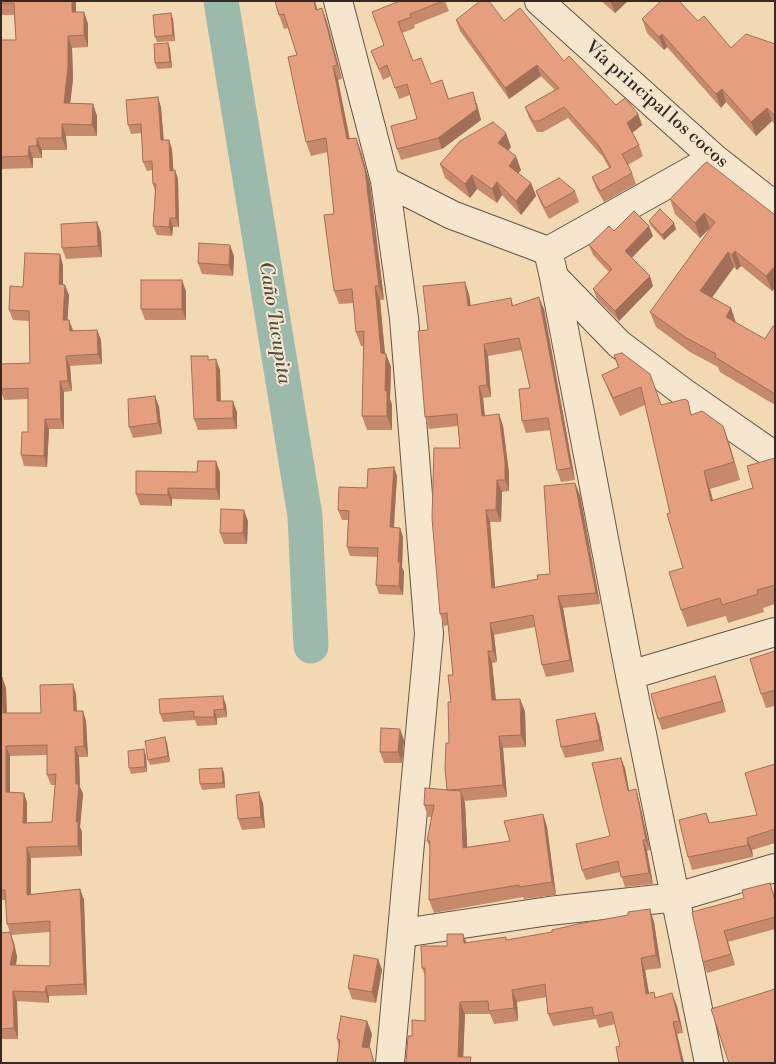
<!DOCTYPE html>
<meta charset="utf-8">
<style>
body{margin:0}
#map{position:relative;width:776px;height:1064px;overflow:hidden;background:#f2d9b3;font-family:"Libre Bodoni",serif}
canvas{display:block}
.frame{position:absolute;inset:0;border:2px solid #362823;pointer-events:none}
</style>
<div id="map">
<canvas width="776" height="1064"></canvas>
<div class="frame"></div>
</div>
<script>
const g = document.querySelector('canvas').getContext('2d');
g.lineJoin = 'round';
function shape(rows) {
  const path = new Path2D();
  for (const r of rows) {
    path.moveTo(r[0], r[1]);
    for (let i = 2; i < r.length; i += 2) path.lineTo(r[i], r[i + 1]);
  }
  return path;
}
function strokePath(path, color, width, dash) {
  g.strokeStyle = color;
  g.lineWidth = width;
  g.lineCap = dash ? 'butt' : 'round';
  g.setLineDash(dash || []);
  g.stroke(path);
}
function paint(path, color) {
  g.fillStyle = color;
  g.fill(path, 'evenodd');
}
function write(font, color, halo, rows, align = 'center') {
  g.font = font + ' "Libre Bodoni",serif';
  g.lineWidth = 4;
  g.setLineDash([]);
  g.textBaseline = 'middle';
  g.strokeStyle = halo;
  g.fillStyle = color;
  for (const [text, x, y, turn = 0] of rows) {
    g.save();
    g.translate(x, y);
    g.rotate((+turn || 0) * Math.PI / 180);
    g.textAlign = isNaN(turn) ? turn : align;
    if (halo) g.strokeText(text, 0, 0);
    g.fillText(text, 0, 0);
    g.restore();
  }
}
strokePath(shape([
 [221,1,305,516,311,646]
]), '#9bbaac', 35);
const minor = shape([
 [338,1,385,181,404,318,429,634,390,1063],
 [539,1,714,158,775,206],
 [385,181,452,215,548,251,554,277,619,344,683,392,775,456],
 [548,251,714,158],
 [554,277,630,675,709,1063],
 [630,675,775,632],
 [403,933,549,911,677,897,775,868]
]);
strokePath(minor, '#655447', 30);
strokePath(minor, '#f7e6ce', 28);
paint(shape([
 [1,1,76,12,84,12,88,24,88,47,72,48,73,79,70,103,93,104,97,116,97,136,66,136,67,150,42,150,42,158,33,158,33,168,1,169,1,40,16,40,14,15,1,15],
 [275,1,315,1,317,10,322,8,327,22,342,79,338,80,350,139,356,138,361,152,370,184,384,300,380,300,385,353,386,354,391,367,390,399,392,405,392,430,367,430,362,416,364,346,361,346,356,332,354,303,339,304,334,291,334,214,328,152,311,156,306,142,297,55,288,28,284,29,279,15],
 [400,1,445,1,449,11,414,25,415,28,402,33,413,61,431,84,442,80,449,99,477,103,481,120,442,149,401,160,397,149,417,119,410,95,399,99,391,76,383,80,371,51,384,45],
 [601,1,628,1,615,13],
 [173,19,175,41,157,42,155,37],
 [642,19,698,21,731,48,775,44,775,124,772,121,756,136,726,102,721,108,667,47,664,50,647,33],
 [456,20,504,21,564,61,616,105,638,114,642,125,632,133,639,145,643,156,628,165,632,173,636,184,604,202,596,188,592,177,609,168,603,157,568,118,543,132,537,132,529,118,525,107,555,90,541,76,509,99,460,31],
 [168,43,170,49,172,68,157,69,155,63],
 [161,107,164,140,172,149,173,170,175,170,178,179,179,227,173,227,172,236,157,235,153,226,155,192,153,184,152,170,147,171,143,162,142,133,131,134,128,125],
 [511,147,508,150,521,170,518,173,531,183,536,196,521,215,502,195,497,203,477,189,470,198,445,178,440,164],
 [536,191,575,191,579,202,549,219,540,202],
 [670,199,775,215,775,288,772,291,741,266,737,270,734,267,712,297,731,308,736,323,765,339,775,327,775,405,720,372,718,367,690,352,656,327,650,312,710,229,710,228,700,238,675,214],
 [649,221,676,229,664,240,651,226],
 [97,222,101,233,102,257,66,259,62,248],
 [614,231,653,236,632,258,653,286,619,321,597,299,593,289,609,272,593,255,589,245],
 [234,256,233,276,202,274,198,263],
 [63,265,63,285,69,295,67,320,69,320,73,330,97,330,101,340,102,364,70,366,72,391,64,392,64,429,49,429,47,467,24,466,21,455,28,432,28,399,4,400,1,391,1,364,30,363,29,321,13,320,9,310,23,287],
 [186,291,186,320,145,320,141,309],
 [469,294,471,306,511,298,513,305,544,309,575,480,561,482,557,470,550,430,526,433,522,421,530,388,522,350,488,356,491,397,483,398,485,416,499,414,503,426,509,473,509,491,502,492,501,522,490,522,495,587,538,579,550,574,580,495,600,604,563,608,574,672,546,677,542,665,535,627,494,635,497,662,492,663,496,700,525,711,526,747,503,748,507,797,464,801,465,803,467,847,510,841,543,814,547,827,556,895,524,899,523,897,434,913,429,900,430,847,427,841,432,817,428,817,424,805,447,790,451,702,453,675,448,625,444,626,440,614,460,448,458,426,429,429,425,417],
 [614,355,661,405,692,414,723,426,729,443,740,480,710,489,713,500,753,488,775,458,775,604,763,608,764,612,728,623,726,616,687,627,681,610,683,568,645,405,620,416,609,392,602,375,618,367],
 [209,360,220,370,221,401,237,412,237,429,198,430,194,419],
 [155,396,159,407,162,434,133,438,129,427],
 [220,472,220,500,172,499,172,506,140,505,136,494],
 [397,476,394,528,400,528,403,537,402,567,404,572,403,595,379,594,376,585,378,557,350,556,347,547,348,520,342,520,338,510,367,488],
 [248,521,247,544,224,544,220,533],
 [775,651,775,706,766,708,761,694],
 [715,676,726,712,662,730,658,719],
 [1,677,2,677,6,688,7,713,41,713,76,694,77,711,83,711,86,721,88,757,79,757,80,787,83,794,80,827,82,832,82,856,31,858,31,894,80,889,84,900,87,995,49,996,49,1003,17,1001,18,1039,1,1039,1,933,10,932,7,924,6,900,1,900],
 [47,755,47,775,51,785,55,785,52,822,27,823,27,803,24,793,10,792,10,756],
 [50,932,50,966,16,965,17,957,14,943,11,935],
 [226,705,227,717,217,718,217,725,197,726,195,720,163,722,160,714],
 [599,724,604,751,565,758,561,747],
 [165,737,167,743,170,762,150,765,148,760],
 [404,740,402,763,384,763,380,752],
 [146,755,147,772,131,774,129,768],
 [775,764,775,843,752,850,753,857,692,870,688,857,706,813,710,823,757,815],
 [222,768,224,773,225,788,202,790,200,784],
 [625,768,629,791,636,789,639,800,650,850,647,851,653,884,625,887,620,872,586,880,582,870,610,836],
 [263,803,265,828,242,830,238,819],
 [770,883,775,897,775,929,728,942,735,965,707,973,703,962,744,898],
 [654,922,661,968,645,970,649,993,654,992,656,998,677,1006,683,1033,677,1034,684,1063,619,1063,620,1046,615,1024,599,1028,596,1019,553,1026,548,1014,547,997,517,1002,518,1021,494,1024,490,1014,465,1014,463,1057,412,1036,425,1021,425,976,422,968,447,946,463,934,466,943,507,940],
 [378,959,382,970,376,1003,352,999,348,988],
 [367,1021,372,1034,369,1048,375,1063,337,1063,339,1047,337,1039]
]), '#c6896c');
paint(shape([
 [72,1,76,1,76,24,72,12],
 [314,1,315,1,321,24,316,10],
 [612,1,628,1,615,13,611,2],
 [322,8,327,22,342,79,337,65],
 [84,12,88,24,88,47,84,35],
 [171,13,173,19,175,41,173,35],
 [662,34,667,47,664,50,659,37],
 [68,36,72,48,73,79,69,115,64,103],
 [168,43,170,49,172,68,170,62],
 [537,65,541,76,509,99,505,88],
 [333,66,338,80,352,153,347,139],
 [722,89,726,102,721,108,716,94],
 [473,92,481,120,442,149,438,138],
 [158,97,161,107,164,149,161,140],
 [93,104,97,116,97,136,92,125],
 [767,108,772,121,756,136,751,122],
 [638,114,642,125,631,134,627,123],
 [62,124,66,136,67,150,62,138],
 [506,133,511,147,503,157,498,143],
 [37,138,42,150,42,158,37,146],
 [356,138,361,152,370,184,384,300,379,286],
 [169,140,172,149,174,180,170,171],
 [29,146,33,158,33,168,28,156],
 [516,156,521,170,514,179,509,166],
 [175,170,178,179,179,227,176,218],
 [472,175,477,189,470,198,465,184],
 [497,182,502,195,497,203,492,189],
 [531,183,536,196,521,215,516,201],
 [704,213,710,228,700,238,695,223],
 [170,218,173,227,172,236,169,227],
 [97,222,101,233,102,257,98,246],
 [674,223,676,229,664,240,662,235],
 [649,226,653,236,628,261,625,251],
 [230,245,234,256,233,276,229,265],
 [735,251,741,266,737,270,732,255],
 [728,252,734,267,706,306,700,291],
 [60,254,63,265,63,295,59,284],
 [775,266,775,288,772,291,766,276],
 [650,276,653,286,619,321,615,311],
 [182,280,186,291,186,320,182,309],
 [465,282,469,294,472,318,468,306],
 [65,285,69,295,67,331,63,320],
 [375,286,380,300,386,366,386,354,391,367,390,399,392,405,392,430,387,416],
 [539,297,544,309,575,480,571,468],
 [731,308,736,323,726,317],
 [69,320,73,331,70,331],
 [97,330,101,340,102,364,98,354],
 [484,344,488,356,491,397,487,385],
 [66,356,70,366,72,391,68,381],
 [216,359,220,370,221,412,217,401],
 [60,381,64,392,64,429,61,419],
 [479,386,483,398,486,428,482,416],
 [155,396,159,407,162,434,158,423],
 [233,401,237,412,237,429,233,418],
 [499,414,503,426,509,473,509,491,505,480],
 [45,419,49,429,47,467,44,456],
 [723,426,729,443,740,480,734,462],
 [216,461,220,472,220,500,216,489],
 [394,467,397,476,393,537,390,527],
 [704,471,710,489,717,518,711,501],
 [497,480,502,492,501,522,496,510],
 [575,483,580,495,600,604,596,593],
 [168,488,172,499,172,506,168,495],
 [244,510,248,521,247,544,243,533],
 [486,510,490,522,496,600,492,588],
 [400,528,403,537,402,567,404,572,403,595,399,586,398,562],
 [558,596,563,608,574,672,570,660],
 [490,623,494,635,497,662,493,651],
 [488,651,492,663,497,712,492,700],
 [715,676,719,687,726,712,722,701],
 [2,677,6,688,7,723,3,713],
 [73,684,76,694,77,722,74,711],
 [223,696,226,705,227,717,224,709],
 [520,699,525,711,526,747,521,735],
 [214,710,217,718,217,725,214,717],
 [83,711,86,721,88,757,84,746],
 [595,713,599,724,604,751,600,740],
 [400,729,404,740,402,763,398,752],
 [499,736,503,748,507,797,503,785],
 [165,737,167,743,170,762,168,756],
 [6,746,10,756,10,802,6,792],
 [75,747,79,757,80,787,83,794,80,827,82,832,82,856,78,846,76,822,76,784],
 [144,749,146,755,147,772,145,767],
 [621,758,625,768,631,802,628,791],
 [222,768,224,773,225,788,223,783],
 [636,789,639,800,650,850,646,840],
 [461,791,465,803,468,860,463,848],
 [259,792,263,803,265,828,261,817],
 [24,793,27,803,27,834,23,823],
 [543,814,547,827,556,895,552,882],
 [747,838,752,850,753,857,748,845],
 [643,840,647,851,653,884,649,873],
 [27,847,31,858,31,905,27,895],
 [80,889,84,900,87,995,84,984],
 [650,909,654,922,661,968,656,955],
 [724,931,728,942,735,965,731,954],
 [10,932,14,943,17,957,14,975,10,965],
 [463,934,468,946,464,943],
 [641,958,645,970,651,1006,646,994],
 [378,959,382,970,376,1003,372,992],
 [46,986,49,996,49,1003,45,992],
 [512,990,517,1002,518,1021,514,1008],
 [13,991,17,1001,18,1039,14,1028],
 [672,993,677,1006,683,1033,679,1021],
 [460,1002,465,1014,463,1063,458,1057],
 [367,1021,372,1034,367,1061,362,1047],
 [673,1022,677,1034,684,1063,682,1063]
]), '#a16f58');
const building = shape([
 [1,1,72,1,72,12,84,12,84,35,68,36,68,67,64,103,93,104,92,125,62,124,62,138,37,138,37,146,29,146,28,156,1,157,1,40,16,40,14,3,1,3,1,1],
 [275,1,314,1,316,10,322,8,337,65,333,66,347,139,356,138,365,170,379,286,375,286,381,353,386,354,385,391,387,391,387,416,362,416,364,331,356,332,352,289,334,291,324,215,334,214,326,138,306,142,288,57,297,55,284,14,279,15,275,1],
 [400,1,443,1,410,14,411,17,398,22,413,61,421,58,431,84,442,80,448,99,473,92,477,109,438,138,397,149,391,126,417,119,407,84,395,88,387,65,379,69,371,51,384,45,372,12,400,1],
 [480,1,489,1,504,21,520,8,564,61,569,56,616,105,625,98,638,114,627,123,639,145,622,154,632,173,600,191,592,177,611,167,599,146,564,107,539,121,533,121,525,107,559,88,537,65,505,88,456,20,480,1],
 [661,1,679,1,698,21,704,16,731,48,746,34,775,44,775,116,767,108,751,122,722,89,716,94,662,34,659,37,642,19,661,1],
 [171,13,173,35,155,37,153,15,171,13],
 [168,43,170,62,155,63,154,44,168,43],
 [158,97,161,140,169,140,170,171,175,170,176,218,170,218,169,227,153,226,156,184,153,184,152,161,143,162,141,124,128,125,126,100,158,97],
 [493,122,506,133,498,143,516,156,509,166,531,183,516,201,497,182,492,189,472,175,465,184,440,164,460,141,493,122],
 [707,162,775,215,775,266,766,276,735,251,732,255,728,252,700,291,731,308,726,317,765,339,773,326,775,327,775,394,715,357,716,354,685,337,650,312,715,222,704,213,695,223,670,199,704,164,707,162],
 [559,178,575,191,545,208,536,191,559,178],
 [660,209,674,223,662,235,649,221,660,209],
 [634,211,649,226,625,251,650,276,615,311,593,289,612,269,589,245,609,226,614,231,634,211],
 [97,222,98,246,62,248,61,224,97,222],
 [199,243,230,245,229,265,198,263,199,243],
 [25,253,60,254,59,284,65,285,63,320,69,320,70,331,97,330,98,354,66,356,68,381,60,381,61,419,45,419,44,456,21,455,22,432,28,432,28,388,1,389,1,364,30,363,29,311,9,310,10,286,23,287,25,253],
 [141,280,182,280,182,309,141,309,141,280],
 [465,282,468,306,511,298,512,306,539,297,571,468,557,470,548,418,522,421,519,389,530,388,519,338,484,344,487,385,479,386,482,416,499,414,505,462,505,480,497,480,496,510,486,510,492,588,538,579,537,575,550,574,544,486,575,483,596,593,558,596,570,660,542,665,533,615,490,623,493,651,488,651,492,700,520,699,521,735,499,736,503,785,450,790,447,790,445,768,446,743,449,743,448,702,451,702,448,675,453,675,447,613,440,614,432,518,434,448,460,448,457,414,425,417,418,331,428,330,423,286,465,282],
 [622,353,650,374,661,405,685,399,688,401,691,415,702,411,723,426,734,462,704,471,711,501,753,488,747,466,775,458,775,585,757,590,758,594,722,605,720,598,681,610,669,572,683,568,667,514,670,513,641,387,613,398,602,375,619,367,614,355,622,353],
 [191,356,208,356,208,360,216,359,217,401,233,401,233,418,194,419,191,356],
 [155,396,158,423,129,427,128,399,155,396],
 [198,461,216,461,216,489,168,488,168,495,136,494,136,471,197,472,198,461],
 [394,467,390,527,400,528,398,562,400,562,399,586,376,585,378,548,347,547,349,511,338,510,339,487,367,488,368,469,394,467],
 [221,509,244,510,243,533,220,533,221,509],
 [775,651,775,690,761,694,750,659,775,651],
 [715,676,722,701,658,719,651,694,715,676],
 [1,677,2,677,3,713,41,713,40,685,73,684,74,711,83,711,84,746,75,747,76,784,79,784,76,822,78,822,78,846,27,847,27,895,80,889,84,984,46,986,45,992,13,991,14,1028,1,1029,1,933,10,932,14,947,10,965,50,966,50,921,7,924,5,890,1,890,1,677],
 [47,745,47,775,56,774,52,822,23,823,24,793,6,792,6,746,47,745],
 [223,696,224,709,214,710,214,717,194,717,194,711,160,714,159,699,223,696],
 [595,713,600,740,561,747,556,720,595,713],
 [381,728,400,729,398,752,380,752,381,728],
 [165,737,168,756,148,760,145,741,165,737],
 [144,749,145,767,129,768,128,751,144,749],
 [621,758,628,791,636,789,646,840,643,840,649,873,621,877,618,861,582,870,576,844,610,836,592,763,621,758],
 [775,764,775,829,747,838,748,845,688,857,679,820,706,813,709,823,757,815,745,773,775,764],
 [222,768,223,783,200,784,199,769,222,768],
 [425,788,461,791,463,848,510,841,504,821,543,814,552,882,519,887,519,885,429,900,430,841,427,841,434,805,424,805,425,788],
 [259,792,261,817,238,819,236,795,259,792],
 [770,883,775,901,775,917,724,931,731,954,703,962,692,912,744,898,742,890,770,883],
 [650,909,656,955,641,958,646,994,654,992,655,998,672,993,679,1021,673,1022,682,1063,619,1063,616,1047,620,1046,612,1012,594,1016,592,1007,548,1014,545,984,512,990,514,1008,489,1011,488,1001,460,1002,458,1057,471,1057,470,1063,406,1063,408,1036,412,1036,412,1020,425,1021,425,968,422,968,421,946,447,946,447,934,463,934,464,943,506,937,506,940,552,932,552,930,578,924,628,915,628,912,650,909],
 [354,955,378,959,372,992,348,988,354,955],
 [775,989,775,1063,729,1063,711,1009,775,989],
 [341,1016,367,1021,362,1047,370,1048,373,1059,373,1063,337,1063,340,1040,337,1039,341,1016]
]);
paint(building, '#e69f7e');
strokePath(building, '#a16f58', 1);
write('18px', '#362823', '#f7e6ce', [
 ["Vía principal los cocos",656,105,41]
]);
write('italic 19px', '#4f4c45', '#f7e6ce', [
 ["Caño Tucupita",274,323,81]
]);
</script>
